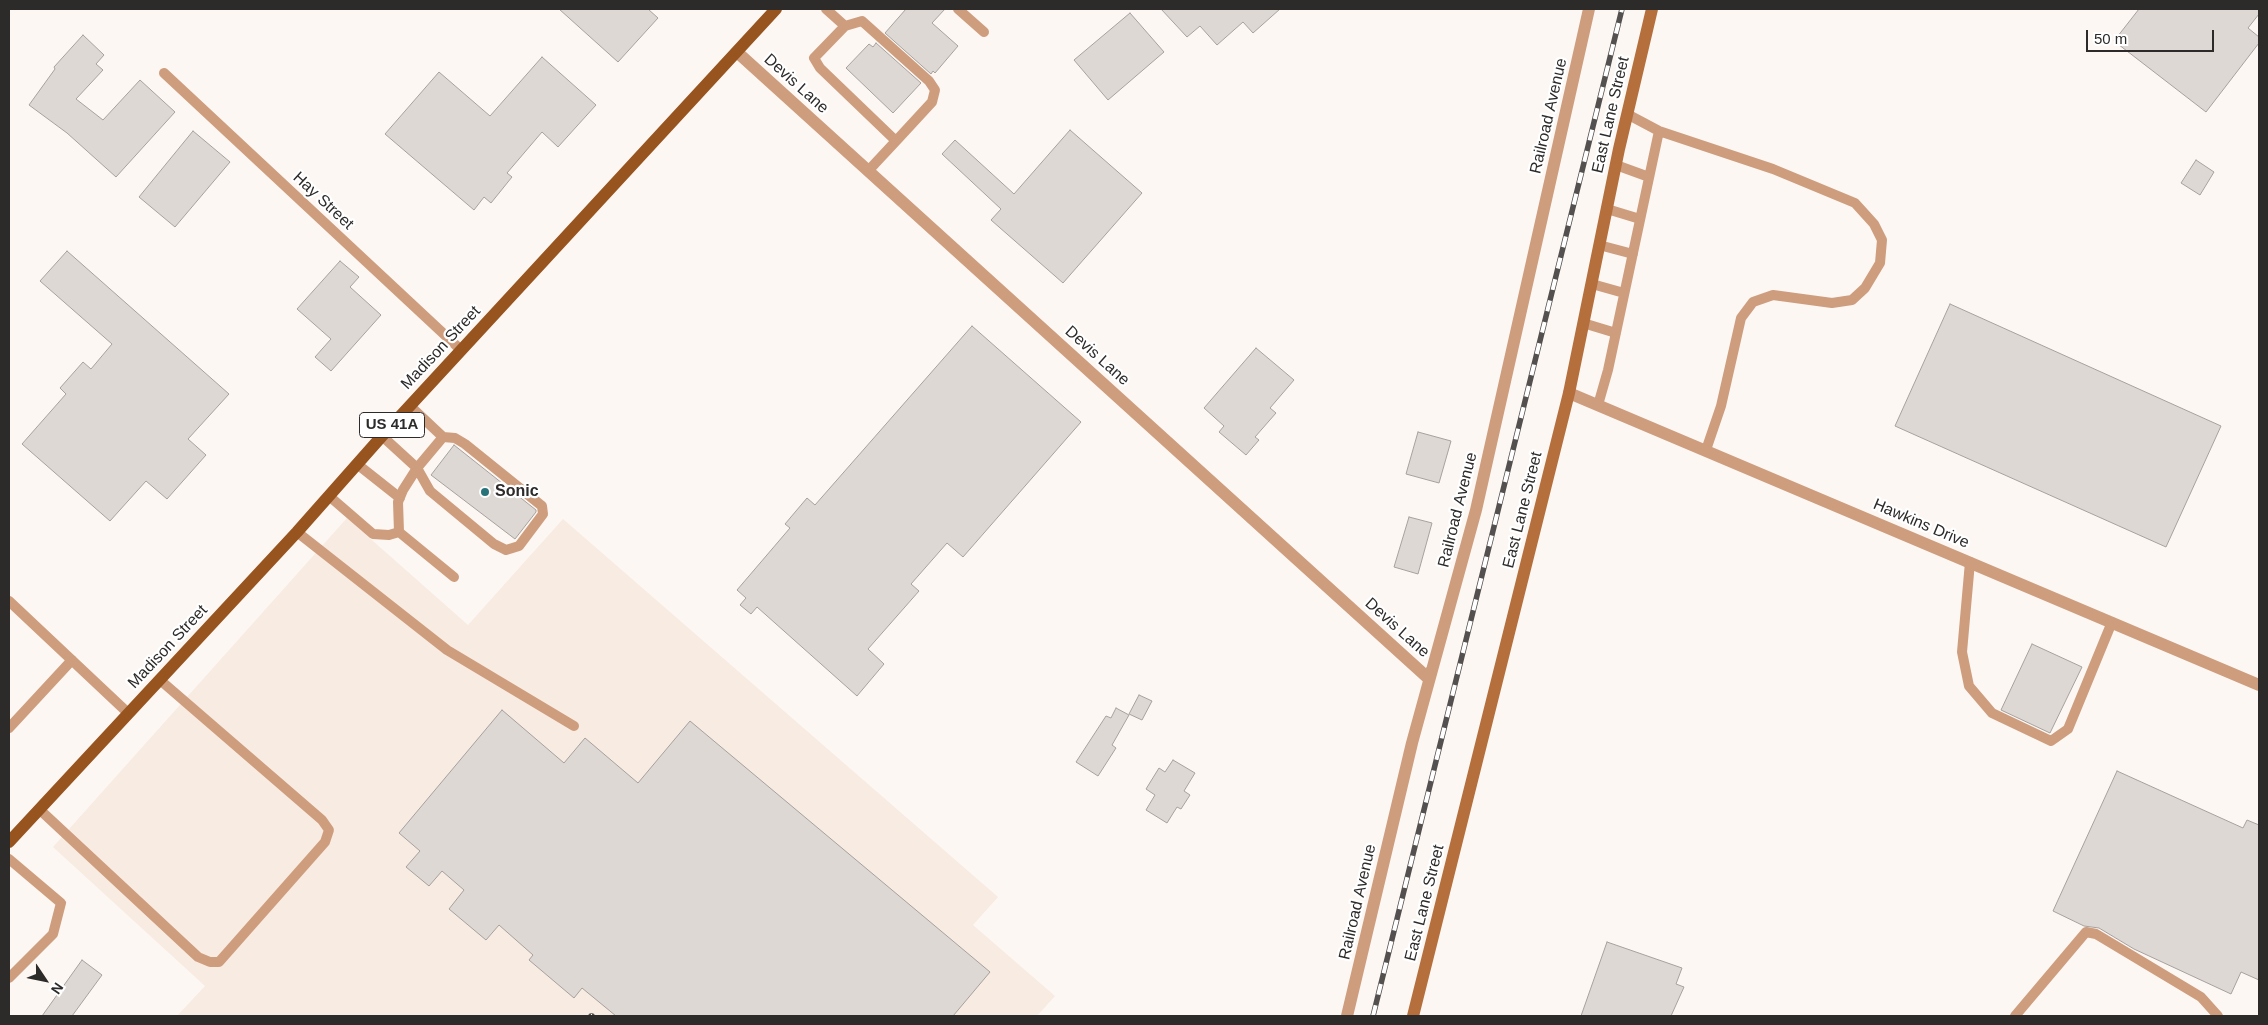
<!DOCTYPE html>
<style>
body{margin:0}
#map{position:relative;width:2268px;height:1025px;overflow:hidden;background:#fcf7f3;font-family:Helvetica,sans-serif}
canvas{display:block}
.frame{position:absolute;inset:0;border:10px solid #2d2b2a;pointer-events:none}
.north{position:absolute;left:20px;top:955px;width:50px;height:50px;-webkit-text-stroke:4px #fff;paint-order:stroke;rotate:124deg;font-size:14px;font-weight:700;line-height:20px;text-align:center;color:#2d2b2a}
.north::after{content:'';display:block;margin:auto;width:18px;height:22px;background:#2d2b2a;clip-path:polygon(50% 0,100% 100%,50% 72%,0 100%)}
.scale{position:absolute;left:2086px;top:30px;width:128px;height:22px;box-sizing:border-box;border:2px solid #2d2b2a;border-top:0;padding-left:6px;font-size:15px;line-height:18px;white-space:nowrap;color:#2d2b2a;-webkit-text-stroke:4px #fff;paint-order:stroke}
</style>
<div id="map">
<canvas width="2268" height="1025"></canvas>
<div class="frame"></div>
<div class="north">N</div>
<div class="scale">50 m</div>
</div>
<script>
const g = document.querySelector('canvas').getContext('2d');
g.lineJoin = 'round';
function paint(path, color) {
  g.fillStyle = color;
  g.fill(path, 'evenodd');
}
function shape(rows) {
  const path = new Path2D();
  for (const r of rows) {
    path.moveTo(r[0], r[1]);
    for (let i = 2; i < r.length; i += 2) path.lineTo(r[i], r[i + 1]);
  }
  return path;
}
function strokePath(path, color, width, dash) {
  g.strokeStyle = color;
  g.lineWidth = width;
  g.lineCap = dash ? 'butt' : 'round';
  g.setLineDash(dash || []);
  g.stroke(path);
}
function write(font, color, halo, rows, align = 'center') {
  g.font = font + ' Helvetica,sans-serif';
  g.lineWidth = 4.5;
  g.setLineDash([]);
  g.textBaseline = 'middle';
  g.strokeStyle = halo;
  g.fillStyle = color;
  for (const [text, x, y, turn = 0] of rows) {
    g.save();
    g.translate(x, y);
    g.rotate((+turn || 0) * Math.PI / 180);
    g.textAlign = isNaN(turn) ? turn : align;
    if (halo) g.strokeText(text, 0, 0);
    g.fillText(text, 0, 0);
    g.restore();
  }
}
paint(shape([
 [347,518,468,625,563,519,998,897,973,925,1055,996,1037,1016,177,1016,205,986,53,847]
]), '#f8ebe2');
const building = shape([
 [559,9,648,9,658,18,618,62,559,9],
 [906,9,945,9,932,23,958,46,935,73,933,71,931,74,885,33,906,9],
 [1161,9,1280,9,1253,33,1243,22,1217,45,1200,26,1187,37,1161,9],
 [2139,9,2259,9,2259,14,2248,28,2259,37,2259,43,2206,112,2114,41,2139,9],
 [1130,13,1164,52,1108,100,1074,60,1130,13],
 [83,35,104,55,96,64,103,70,76,99,103,120,140,80,175,112,116,177,67,133,29,105,55,69,54,67,83,35],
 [876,43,921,83,893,113,846,68,869,44,873,47,876,43],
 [542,57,596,105,558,147,542,132,507,173,512,177,491,203,484,197,474,210,385,134,439,72,490,116,542,57],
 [1070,130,1142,193,1063,283,991,220,1001,209,942,154,955,140,1014,194,1070,130],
 [193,131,230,162,175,227,139,197,193,131],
 [2196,160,2214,172,2200,195,2181,183,2196,160],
 [67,251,229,394,188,439,206,455,167,499,146,481,110,521,22,444,66,394,60,388,83,362,91,369,112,344,40,281,67,251],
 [340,261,359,277,350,287,381,315,331,371,315,357,331,339,297,309,340,261],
 [1950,304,2221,426,2166,547,1895,426,1950,304],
 [972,326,1081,422,963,557,947,543,911,584,919,591,868,649,884,664,857,696,757,607,751,614,740,605,746,598,737,590,790,528,785,524,807,498,815,505,972,326],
 [1256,348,1294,380,1270,408,1276,413,1255,437,1259,440,1246,455,1219,432,1224,426,1204,408,1256,348],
 [1418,432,1451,441,1439,483,1406,474,1418,432],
 [454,445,536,510,536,512,515,539,431,475,454,445],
 [1409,517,1432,523,1418,574,1394,567,1409,517],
 [2032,644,2082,667,2050,733,2001,710,2032,644],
 [1139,695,1152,701,1142,720,1129,714,1139,695],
 [1116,708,1129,715,1112,745,1116,748,1098,776,1076,762,1106,716,1111,718,1116,708],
 [502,710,564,763,585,738,638,783,690,721,990,972,953,1016,616,1016,582,988,574,998,529,960,533,955,499,925,486,940,449,909,464,890,442,871,429,886,406,867,420,851,399,833,502,710],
 [1173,760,1195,773,1184,791,1190,795,1181,809,1177,807,1167,823,1146,810,1155,795,1146,789,1159,768,1165,772,1173,760],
 [2117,771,2243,828,2247,820,2259,825,2259,980,2241,972,2231,994,2134,949,2099,928,2084,926,2053,911,2117,771],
 [1607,942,1682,968,1676,984,1684,987,1671,1016,1581,1016,1607,942],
 [82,960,102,975,72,1016,42,1016,82,960]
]);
paint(building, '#ddd8d4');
strokePath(building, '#a6a19e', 1);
strokePath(shape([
 [826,9,845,26,814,58,820,68,896,141,868,171],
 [958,9,984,32],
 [845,26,862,21,929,81,935,90,932,102,896,141],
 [164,73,461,350],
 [1627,114,1659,131,1773,169,1855,203,1874,224,1882,240,1880,263,1865,288,1852,300,1832,303,1773,295,1753,302,1741,318,1721,406,1706,450],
 [1616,165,1649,177],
 [1607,209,1640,219],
 [1599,245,1633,254],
 [1592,284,1624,293],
 [1583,323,1616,333],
 [1598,405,1608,370,1659,131],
 [410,406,443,437,417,468,403,490,398,502,399,532,454,577],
 [382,436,417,468,430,491,494,544,506,550,519,546,543,514,542,506,465,444,455,438,443,437],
 [357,464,400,498],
 [329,496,373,534,389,535,399,532],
 [297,532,447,650,574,726],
 [1970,562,1962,652,1969,686,1992,713,2051,741,2068,729,2112,622],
 [9,601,128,713],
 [9,728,72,660],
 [39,809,198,957,210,962,219,962,325,842,329,830,322,820,160,680],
 [9,859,61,903,53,934,9,978],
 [2015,1016,2086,932,2096,934,2201,997,2218,1016]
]), '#ce9d7d', 10);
strokePath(shape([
 [737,52,1428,678,1431,671],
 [1569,393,2259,685],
 [1347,1016,1412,743,1476,510,1589,9]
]), '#ce9d7d', 12);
strokePath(shape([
 [1413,1016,1569,393,1619,149,1652,9]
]), '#b56f3d', 12);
strokePath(shape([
 [9,842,297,532,382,436,776,9]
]), '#98541f', 12);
const rail = shape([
 [591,1016,592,1016],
 [1373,1016,1622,9]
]);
strokePath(rail, '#53504f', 5.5);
strokePath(rail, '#fff', 4, [11]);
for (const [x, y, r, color] of [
 [485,492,5,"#287279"]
]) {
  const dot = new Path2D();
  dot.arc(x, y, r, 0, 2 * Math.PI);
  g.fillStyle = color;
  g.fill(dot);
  strokePath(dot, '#fff', 2);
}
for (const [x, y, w] of [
 [392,425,65]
]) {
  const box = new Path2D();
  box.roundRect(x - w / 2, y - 12.5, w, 25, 4);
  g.fillStyle = '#fff';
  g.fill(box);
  strokePath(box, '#2d2b2a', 1);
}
write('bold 15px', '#2d2b2a', null, [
 ["US 41A",392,425]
]);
write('16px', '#2d2b2a', '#fff', [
 ["Devis Lane",796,84,42],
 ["East Lane Street",1611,115,-77],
 ["Railroad Avenue",1549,116,-77],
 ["Hay Street",323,201,43],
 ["Madison Street",441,348,-47],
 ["Devis Lane",1097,356,42],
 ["Railroad Avenue",1458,510,-76],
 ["East Lane Street",1523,510,-76],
 ["Hawkins Drive",1921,524,23],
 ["Devis Lane",1397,628,42],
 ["Madison Street",168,647,-47],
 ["Railroad Avenue",1358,902,-77],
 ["East Lane Street",1425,903,-76]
]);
write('bold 16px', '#2d2b2a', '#fff', [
 ["Sonic",495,492]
], 'left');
</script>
